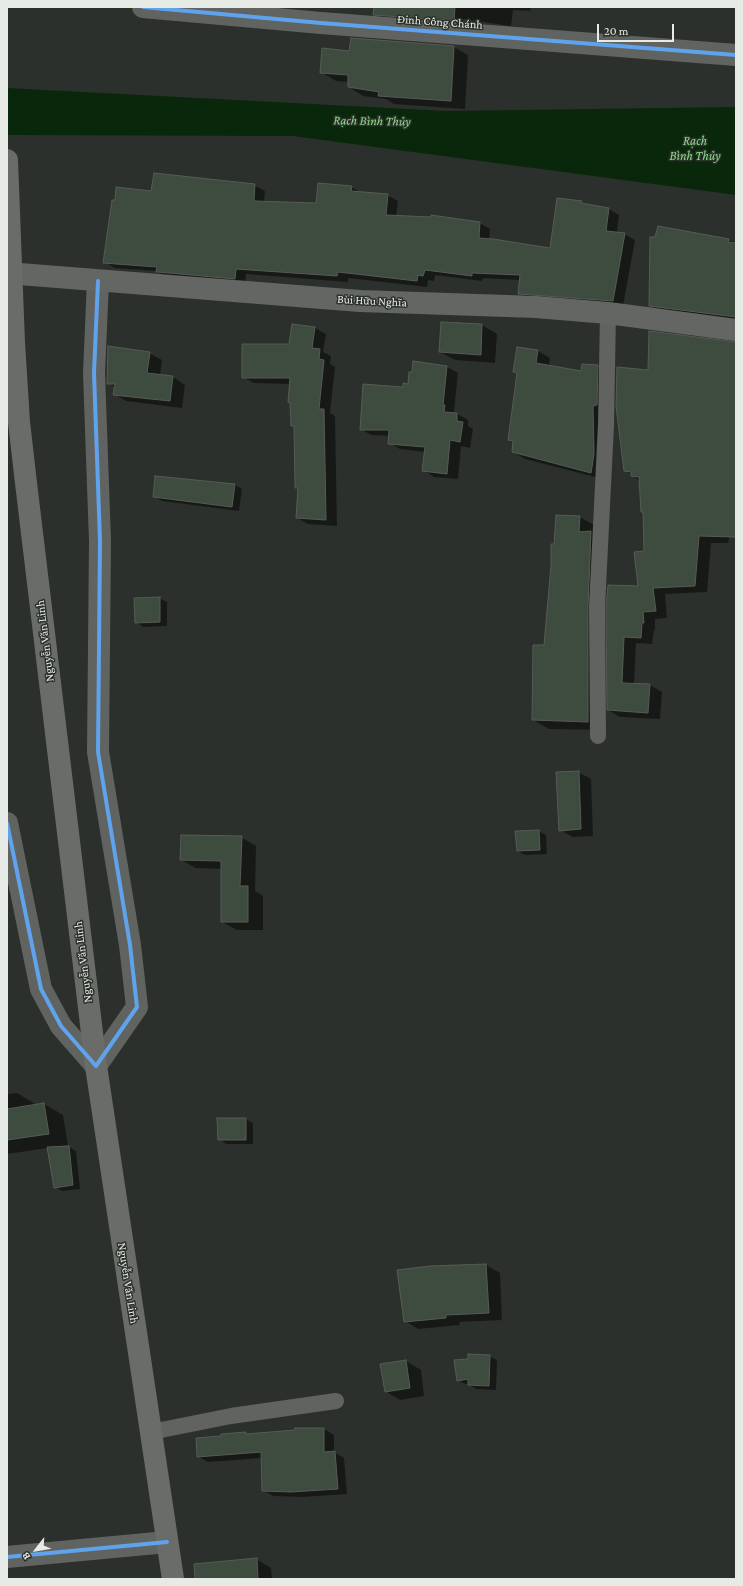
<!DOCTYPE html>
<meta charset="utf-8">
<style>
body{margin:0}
#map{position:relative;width:743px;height:1586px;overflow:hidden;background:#2c302c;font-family:"Crimson Pro",serif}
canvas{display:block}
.frame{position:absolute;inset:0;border:8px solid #e6ebe6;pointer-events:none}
.north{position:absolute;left:16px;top:1530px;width:40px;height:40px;-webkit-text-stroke:3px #2b322a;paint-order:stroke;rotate:239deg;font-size:11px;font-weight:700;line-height:16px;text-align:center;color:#e6ebe6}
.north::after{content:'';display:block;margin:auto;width:14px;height:18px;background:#e6ebe6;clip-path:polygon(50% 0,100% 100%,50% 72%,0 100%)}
.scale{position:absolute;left:597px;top:24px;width:77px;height:18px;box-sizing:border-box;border:2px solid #e6ebe6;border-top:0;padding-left:5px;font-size:12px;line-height:14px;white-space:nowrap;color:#e6ebe6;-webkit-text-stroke:3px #2b322a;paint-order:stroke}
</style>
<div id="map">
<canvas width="743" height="1586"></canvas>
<div class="frame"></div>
<div class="north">B</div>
<div class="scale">20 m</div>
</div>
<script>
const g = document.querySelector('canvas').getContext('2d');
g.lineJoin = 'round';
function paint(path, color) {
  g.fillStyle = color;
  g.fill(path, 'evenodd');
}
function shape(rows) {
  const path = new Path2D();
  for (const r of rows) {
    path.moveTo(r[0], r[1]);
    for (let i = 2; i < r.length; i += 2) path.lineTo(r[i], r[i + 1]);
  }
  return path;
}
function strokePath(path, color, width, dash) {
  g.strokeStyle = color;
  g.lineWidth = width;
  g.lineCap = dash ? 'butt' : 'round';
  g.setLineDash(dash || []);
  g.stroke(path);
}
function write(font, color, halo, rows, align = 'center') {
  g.font = font + ' "Crimson Pro",serif';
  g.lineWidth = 3;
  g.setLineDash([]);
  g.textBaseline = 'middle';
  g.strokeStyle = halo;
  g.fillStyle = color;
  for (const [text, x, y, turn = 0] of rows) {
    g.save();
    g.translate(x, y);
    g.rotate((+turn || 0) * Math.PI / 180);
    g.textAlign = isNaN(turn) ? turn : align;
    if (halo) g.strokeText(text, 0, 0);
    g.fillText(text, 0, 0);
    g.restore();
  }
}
paint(shape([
 [7,88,446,111,736,107,736,195,293,136,7,135]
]), '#09270b');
paint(shape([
 [375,7,531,7,530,11,513,10,511,26,463,19,463,25,383,19,375,14],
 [454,47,468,55,465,109,394,104,386,99,363,96,349,87,349,82,336,81,321,72,350,52],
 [155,174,254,185,265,191,264,202,317,204,351,187,362,193,387,195,398,201,396,216,480,223,490,229,489,240,551,249,581,202,587,205,609,209,619,215,617,233,624,234,635,240,623,306,529,299,519,293,520,280,483,278,482,281,435,275,434,281,428,280,427,287,348,278,348,282,246,274,245,284,166,277,157,271,115,268,104,262,152,192],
 [658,227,736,242,736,324,665,314,650,305],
 [441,323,482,325,497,334,495,363,455,360,440,352],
 [315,328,326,334,323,352,331,356,330,364,335,367,330,413,335,416,337,526,308,524,297,518,299,489,296,488,295,427,292,425,290,384,254,383,243,377],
 [736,346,736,511,728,543,711,543,707,592,665,594,667,618,655,619,655,630,654,630,652,644,636,643,634,684,650,685,662,692,660,719,620,717,608,710,609,586,639,587,645,552,644,513,642,512,640,481,625,470,649,371],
 [538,351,550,358,549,366,582,372,597,366,609,373,603,479,525,459,513,452,514,443,509,440,517,374,514,372],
 [149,353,162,360,160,376,173,377,185,385,182,408,126,401,114,394,115,387,108,383],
 [447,367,458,373,454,412,468,420,468,426,473,429,470,448,461,446,458,479,434,477,424,470,425,452,400,449,389,443,390,436,371,435,361,429,404,388],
 [235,485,242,489,239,511,162,501,154,496],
 [580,517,596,526,603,617,604,730,549,729,533,720,545,646],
 [159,598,167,602,167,626,143,627,136,622],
 [578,772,591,779,593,836,573,837,560,830],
 [538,831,546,835,547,854,525,855,518,851],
 [241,837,256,846,255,891,263,896,263,930,237,930,222,922,222,869,196,868,181,860],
 [17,1093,37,1105,44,1104,63,1115,68,1145,62,1146,62,1147,69,1147,76,1151,80,1189,62,1191,55,1187,48,1148,7,1154,7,1094],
 [246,1119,253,1123,253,1144,226,1144,219,1139],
 [486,1265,500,1273,502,1320,459,1322,460,1325,418,1329,405,1321],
 [489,1356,497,1360,496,1390,476,1389,469,1384,465,1384,457,1380],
 [406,1361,421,1370,424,1396,400,1400,385,1391],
 [296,1429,324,1429,334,1435,334,1452,344,1458,347,1494,302,1497,273,1496,263,1490,262,1458,208,1462,198,1456,246,1433,249,1435,296,1431],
 [256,1559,271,1568,272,1579,223,1579]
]), '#0007');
const building = shape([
 [374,7,455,7,454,21,373,15,374,7],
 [351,38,454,46,451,101,378,96,379,92,348,87,348,75,320,73,322,48,349,51,351,38],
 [154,173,255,184,254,201,316,203,318,183,352,186,351,191,388,194,386,215,431,217,431,215,480,222,479,238,493,239,550,248,557,198,582,201,581,203,609,208,606,231,625,233,613,301,518,294,520,275,472,273,472,276,425,270,423,276,418,275,417,281,338,272,337,276,236,269,235,279,158,272,156,272,157,267,103,263,112,200,115,200,116,187,151,191,154,173],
 [658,226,729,239,728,242,736,243,736,317,649,306,650,237,655,237,658,226],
 [441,322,482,324,481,355,439,352,441,322],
 [292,324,315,327,312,348,320,349,319,359,324,360,319,409,324,409,326,520,296,518,298,488,295,488,294,426,291,426,290,403,288,402,290,378,242,378,242,344,289,344,292,324],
 [649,331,736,342,736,537,699,536,695,586,653,588,656,611,643,612,644,623,642,623,641,638,624,637,622,683,650,684,648,713,607,710,606,607,608,585,638,586,634,552,644,551,643,512,641,512,639,477,631,476,631,472,624,471,616,406,617,367,648,370,649,331],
 [108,346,150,352,147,373,173,376,170,401,113,395,115,384,107,384,108,346],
 [517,347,538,350,536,363,581,371,582,364,598,365,597,405,593,406,594,454,591,473,512,452,513,441,508,440,517,373,513,372,517,347],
 [413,361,447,366,443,405,445,405,444,412,457,413,457,421,463,422,460,442,450,440,447,474,422,471,425,447,388,444,389,430,360,430,363,384,403,387,403,383,408,384,409,372,412,372,413,361],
 [155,476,235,484,232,507,153,497,155,476],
 [556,515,580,516,579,532,591,531,588,607,588,722,532,720,533,645,544,645,551,566,551,544,554,544,556,515],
 [160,597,160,622,135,623,134,598,160,597],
 [579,771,581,829,559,831,556,772,579,771],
 [539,830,540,850,517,851,515,831,539,830],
 [181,835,242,836,240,886,248,886,248,922,221,922,221,861,180,860,181,835],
 [44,1103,49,1134,7,1140,7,1109,44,1103],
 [217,1118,246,1118,246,1140,218,1140,217,1118],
 [69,1146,73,1185,54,1188,47,1147,69,1146],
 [486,1264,489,1313,446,1315,446,1318,404,1322,397,1270,430,1266,486,1264],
 [468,1354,490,1355,489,1386,468,1385,468,1379,457,1381,454,1360,468,1359,468,1354],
 [406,1360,410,1388,385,1392,380,1364,406,1360],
 [295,1428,324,1428,324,1452,335,1451,338,1489,291,1492,262,1491,261,1452,197,1457,196,1438,221,1436,221,1434,246,1432,246,1434,295,1430,295,1428],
 [257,1558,258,1579,195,1579,194,1564,257,1558]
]);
paint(building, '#3e4b3f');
strokePath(building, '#575b57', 1);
strokePath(shape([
 [598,736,597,607,606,425,608,313],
 [151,1432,231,1416,336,1401]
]), '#616361', 16);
strokePath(shape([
 [7,823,41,989,61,1026,96,1066,137,1007,130,945,98,752,100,541,94,373,98,281],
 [7,1557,167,1542]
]), '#616361', 22);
strokePath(shape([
 [143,7,321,23,736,55]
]), '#616361', 22);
strokePath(shape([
 [7,273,360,301,536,307,608,313,736,330]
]), '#646664', 22);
strokePath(shape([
 [7,160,14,343,19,422,26,483,96,1066,173,1579]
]), '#6a6c6a', 22);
strokePath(shape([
 [143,7,321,23,736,55],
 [7,823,41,989,61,1026,96,1066,137,1007,130,945,98,752,100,541,94,373,98,281],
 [7,1557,167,1542]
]), '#60a3ed', 4);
write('12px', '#e6ebe6', '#2b322a', [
 ["Đinh Công Chánh",440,22,4],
 ["Bùi Hữu Nghĩa",372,301,3],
 ["Nguyễn Văn Linh",45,641,-97],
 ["Nguyễn Văn Linh",83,962,-97],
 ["Nguyễn Văn Linh",128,1283,81]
]);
write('italic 13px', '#88da89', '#2b322a', [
 ["Rạch Bình Thủy",372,121,1],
 ["Rạch",695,141],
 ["Bình Thủy",695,156]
]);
</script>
